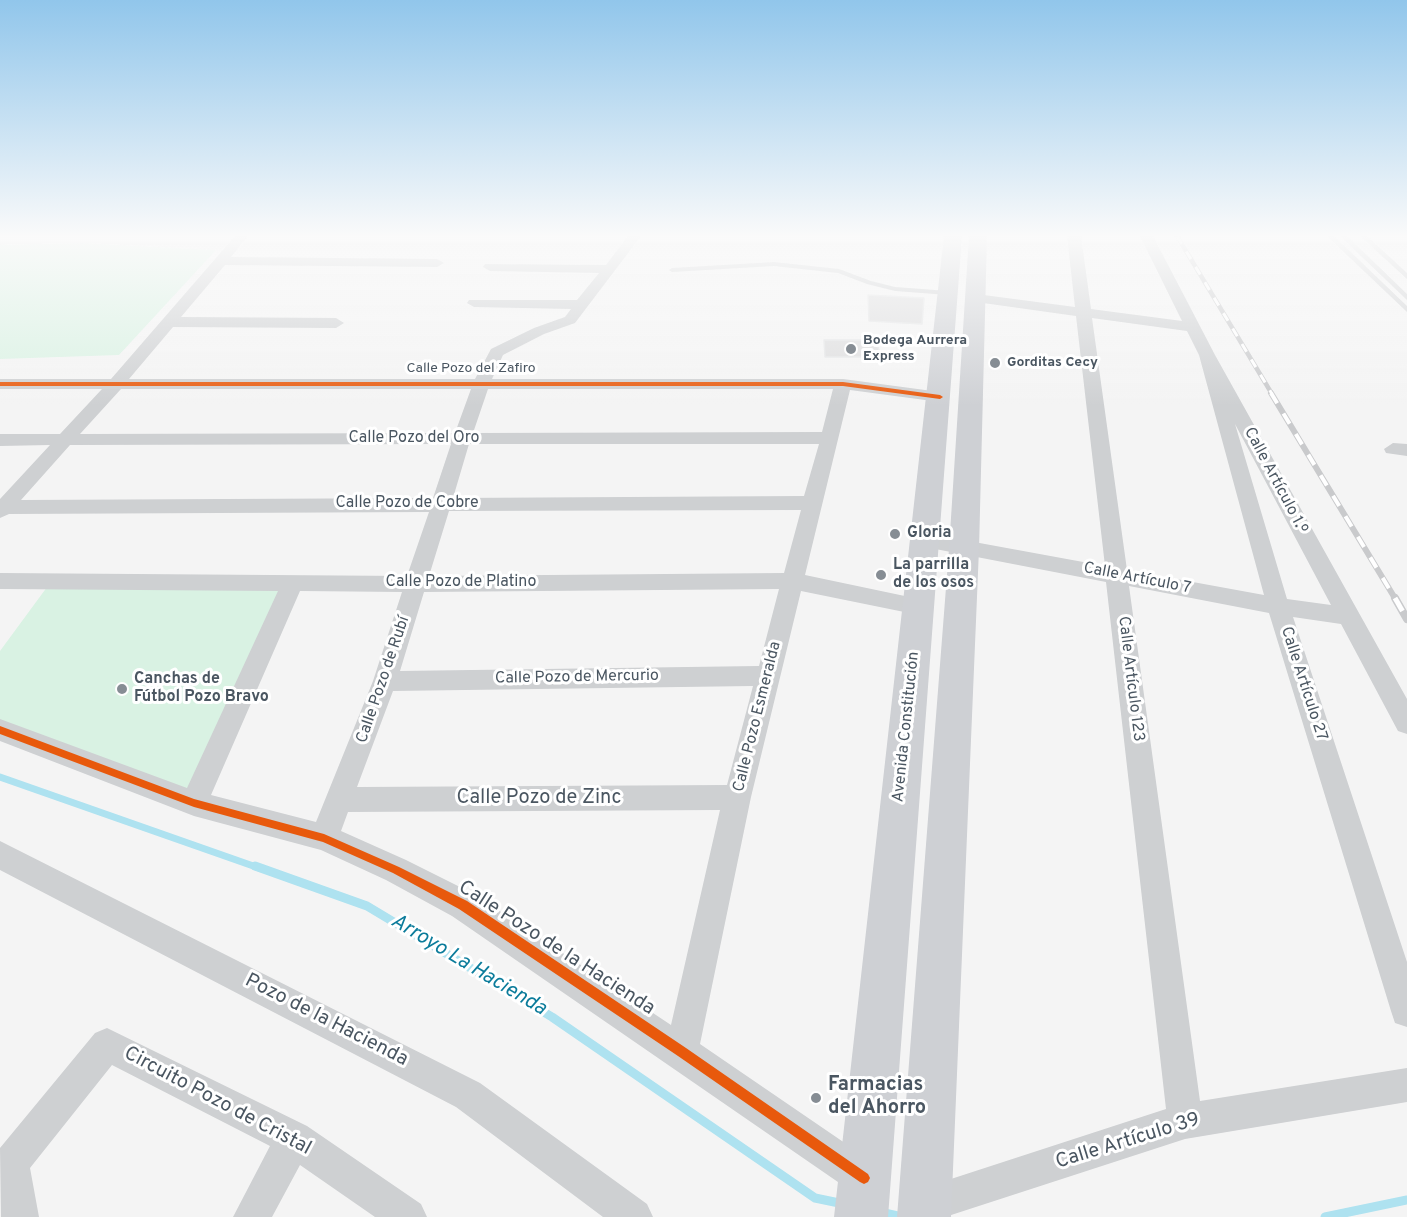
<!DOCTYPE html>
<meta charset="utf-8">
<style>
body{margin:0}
canvas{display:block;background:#f4f4f4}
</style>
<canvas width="1407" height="1217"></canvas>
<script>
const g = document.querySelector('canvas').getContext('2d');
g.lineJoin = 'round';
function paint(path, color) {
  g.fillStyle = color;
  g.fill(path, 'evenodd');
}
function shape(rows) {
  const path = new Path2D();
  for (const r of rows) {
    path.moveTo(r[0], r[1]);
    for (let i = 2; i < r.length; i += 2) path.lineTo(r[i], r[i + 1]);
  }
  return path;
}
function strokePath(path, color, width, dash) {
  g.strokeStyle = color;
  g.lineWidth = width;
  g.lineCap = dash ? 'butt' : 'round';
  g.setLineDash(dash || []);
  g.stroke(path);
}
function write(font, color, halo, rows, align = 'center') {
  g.font = font + ' Overpass,sans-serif';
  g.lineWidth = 6;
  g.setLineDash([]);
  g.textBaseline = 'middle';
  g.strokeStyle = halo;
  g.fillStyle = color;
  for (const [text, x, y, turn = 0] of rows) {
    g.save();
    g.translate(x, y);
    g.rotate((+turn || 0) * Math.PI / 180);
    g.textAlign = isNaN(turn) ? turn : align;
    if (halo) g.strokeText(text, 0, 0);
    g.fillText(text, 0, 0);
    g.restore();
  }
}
paint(shape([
 [82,243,216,250,119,355,0,359,0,245],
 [50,583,291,584,193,801,0,728,0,651]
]), '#d9f2e3');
strokePath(shape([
 [0,777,259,868]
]), '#aee2f0', 7);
strokePath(shape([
 [255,866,367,906,552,1017,815,1198,844,1204],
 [880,1212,902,1217],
 [1325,1217,1407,1200]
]), '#aee2f0', 9);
const building = shape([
 [868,295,924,298,922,324,869,321,868,295],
 [824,340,876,340,881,357,825,357,824,340]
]);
paint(building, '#ddddde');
strokePath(building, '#e5e6e7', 1.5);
paint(shape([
 [1327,236,1334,236,1407,306,1407,312,1327,236],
 [1340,236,1347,236,1407,294,1407,300,1340,236],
 [1360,236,1367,236,1407,273,1407,279,1360,236],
 [774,262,839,269,871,281,895,287,948,291,951,293,948,295,895,291,867,284,838,273,774,266,672,272,669,270,672,268,774,262]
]), '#ced0d2');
paint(shape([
 [235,236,248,236,231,257,437,259,444,263,437,267,225,265,181,317,336,318,344,323,336,328,173,327,129,379,475,379,491,349,534,328,565,317,571,309,474,307,467,303,469,300,577,300,599,273,490,271,483,267,485,264,606,265,628,236,641,236,575,323,544,334,503,355,492,379,843,379,940,392,949,397,940,402,850,390,805,575,919,599,927,601,930,607,927,613,919,615,801,591,751,797,700,1044,877,1165,882,1178,877,1191,864,1196,851,1191,452,916,386,880,321,850,194,816,0,741,0,719,187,788,278,591,0,589,0,573,407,576,429,512,9,514,0,518,0,499,50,445,0,446,0,434,60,434,102,389,0,389,0,379,111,379,235,236],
 [121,389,471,389,455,433,80,434,121,389],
 [488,389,833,389,822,432,473,433,488,389],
 [451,444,433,498,21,500,70,445,451,444],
 [469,444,819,444,804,496,453,498,469,444],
 [801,510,784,573,429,576,449,511,801,510],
 [779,589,759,666,400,671,424,592,779,589],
 [300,591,402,592,373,681,316,822,211,795,300,591],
 [753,686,727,785,357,787,393,691,753,686],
 [720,810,671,1025,474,894,406,860,341,831,348,812,720,810],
 [1067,236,1081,236,1091,309,1182,321,1140,236,1153,236,1215,355,1407,699,1407,734,1398,731,1341,624,1293,617,1407,962,1407,1027,1395,1023,1391,1011,1269,613,1129,586,1200,1101,1407,1068,1407,1102,1185,1139,945,1217,910,1217,905,1205,911,1192,1166,1109,1106,582,925,547,918,545,915,540,918,535,925,533,1105,566,1076,316,976,302,969,298,976,294,1075,307,1067,236],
 [1092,318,1187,331,1199,355,1264,595,1127,570,1092,318],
 [1235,424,1331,605,1287,599,1235,424],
 [1393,443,1407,444,1407,456,1386,453,1384,449,1393,443],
 [0,841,480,1083,647,1204,653,1217,603,1217,456,1107,0,870,0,841],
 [107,1028,307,1126,421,1204,427,1217,375,1217,300,1165,272,1217,233,1217,270,1146,112,1065,30,1168,39,1217,1,1217,0,1148,95,1033,107,1028]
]), '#ced0d2');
paint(shape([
 [944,236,962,236,888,1217,834,1217,944,236],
 [969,236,987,236,979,549,951,1217,897,1217,949,549,969,236]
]), '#ced0d4');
const railFar2 = shape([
 [1177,236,1272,394]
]);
const railFar1 = shape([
 [1271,393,1396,600]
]);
const rail = shape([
 [1395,598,1407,619]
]);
strokePath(railFar2, '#c9cacc', 4.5);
strokePath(railFar1, '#c9cacc', 6);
strokePath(rail, '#c9cacc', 8);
strokePath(railFar2, '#fff', 3, [9]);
strokePath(railFar1, '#fff', 4, [12]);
strokePath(rail, '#fff', 5, [15]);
paint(shape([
 [0,382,843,382,940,395,943,397,940,399,843,386,0,386,0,382],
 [0,726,194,799,324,834,399,867,467,901,686,1048,868,1174,870,1178,868,1182,864,1184,860,1182,678,1056,459,909,393,873,323,842,194,807,0,734,0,726]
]), '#e8590c');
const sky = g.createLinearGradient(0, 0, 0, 406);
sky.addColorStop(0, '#91c6eb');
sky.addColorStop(0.58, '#fafafa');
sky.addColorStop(1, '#fafafa00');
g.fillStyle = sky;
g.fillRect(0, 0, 1407, 406);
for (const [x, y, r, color] of [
 [851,349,6,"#868d94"],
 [995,363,6,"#868d94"],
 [895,534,6,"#868d94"],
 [881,575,6,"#868d94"],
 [122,689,6,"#868d94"],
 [816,1098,6,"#868d94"]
]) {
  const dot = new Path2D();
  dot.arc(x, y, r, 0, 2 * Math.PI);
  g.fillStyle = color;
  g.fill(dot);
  strokePath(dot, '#fff', 2);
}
write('bold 14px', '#4a5661', '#fff', [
 ["Bodega Aurrera",863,341],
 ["Express",863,357],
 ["Gorditas Cecy",1007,363]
], 'left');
write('14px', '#4a5661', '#fff', [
 ["Calle Pozo del Zafiro",471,369]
]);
write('16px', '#4a5661', '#fff', [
 ["Calle Pozo del Oro",414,439],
 ["Calle Artículo 1.º",1275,481,62],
 ["Calle Pozo de Cobre",407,504],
 ["Calle Artículo 7",1137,579,11],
 ["Calle Pozo de Platino",461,583],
 ["Calle Pozo de Mercurio",577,678,-1],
 ["Calle Artículo 123",1130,679,83],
 ["Calle Pozo de Rubí",384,680,-71],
 ["Calle Artículo 27",1303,684,72],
 ["Calle Pozo Esmeralda",758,717,-76],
 ["Avenida Constitución",907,727,-84]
]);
write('bold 16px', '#4a5661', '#fff', [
 ["Gloria",907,534],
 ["La parrilla",893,566],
 ["de los osos",893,584],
 ["Canchas de",134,680],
 ["Fútbol Pozo Bravo",134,698]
], 'left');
write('20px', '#4a5661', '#fff', [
 ["Calle Pozo de Zinc",539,799],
 ["Calle Pozo de la Hacienda",556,949,33],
 ["Pozo de la Hacienda",326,1021,27],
 ["Circuito Pozo de Cristal",217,1102,28],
 ["Calle Artículo 39",1128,1142,-17]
]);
write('bold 20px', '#4a5661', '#fff', [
 ["Farmacias",828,1086],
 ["del Ahorro",828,1109]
], 'left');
write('italic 21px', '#0c7c9b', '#fff', [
 ["Arroyo La Hacienda",468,966,31]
]);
</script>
